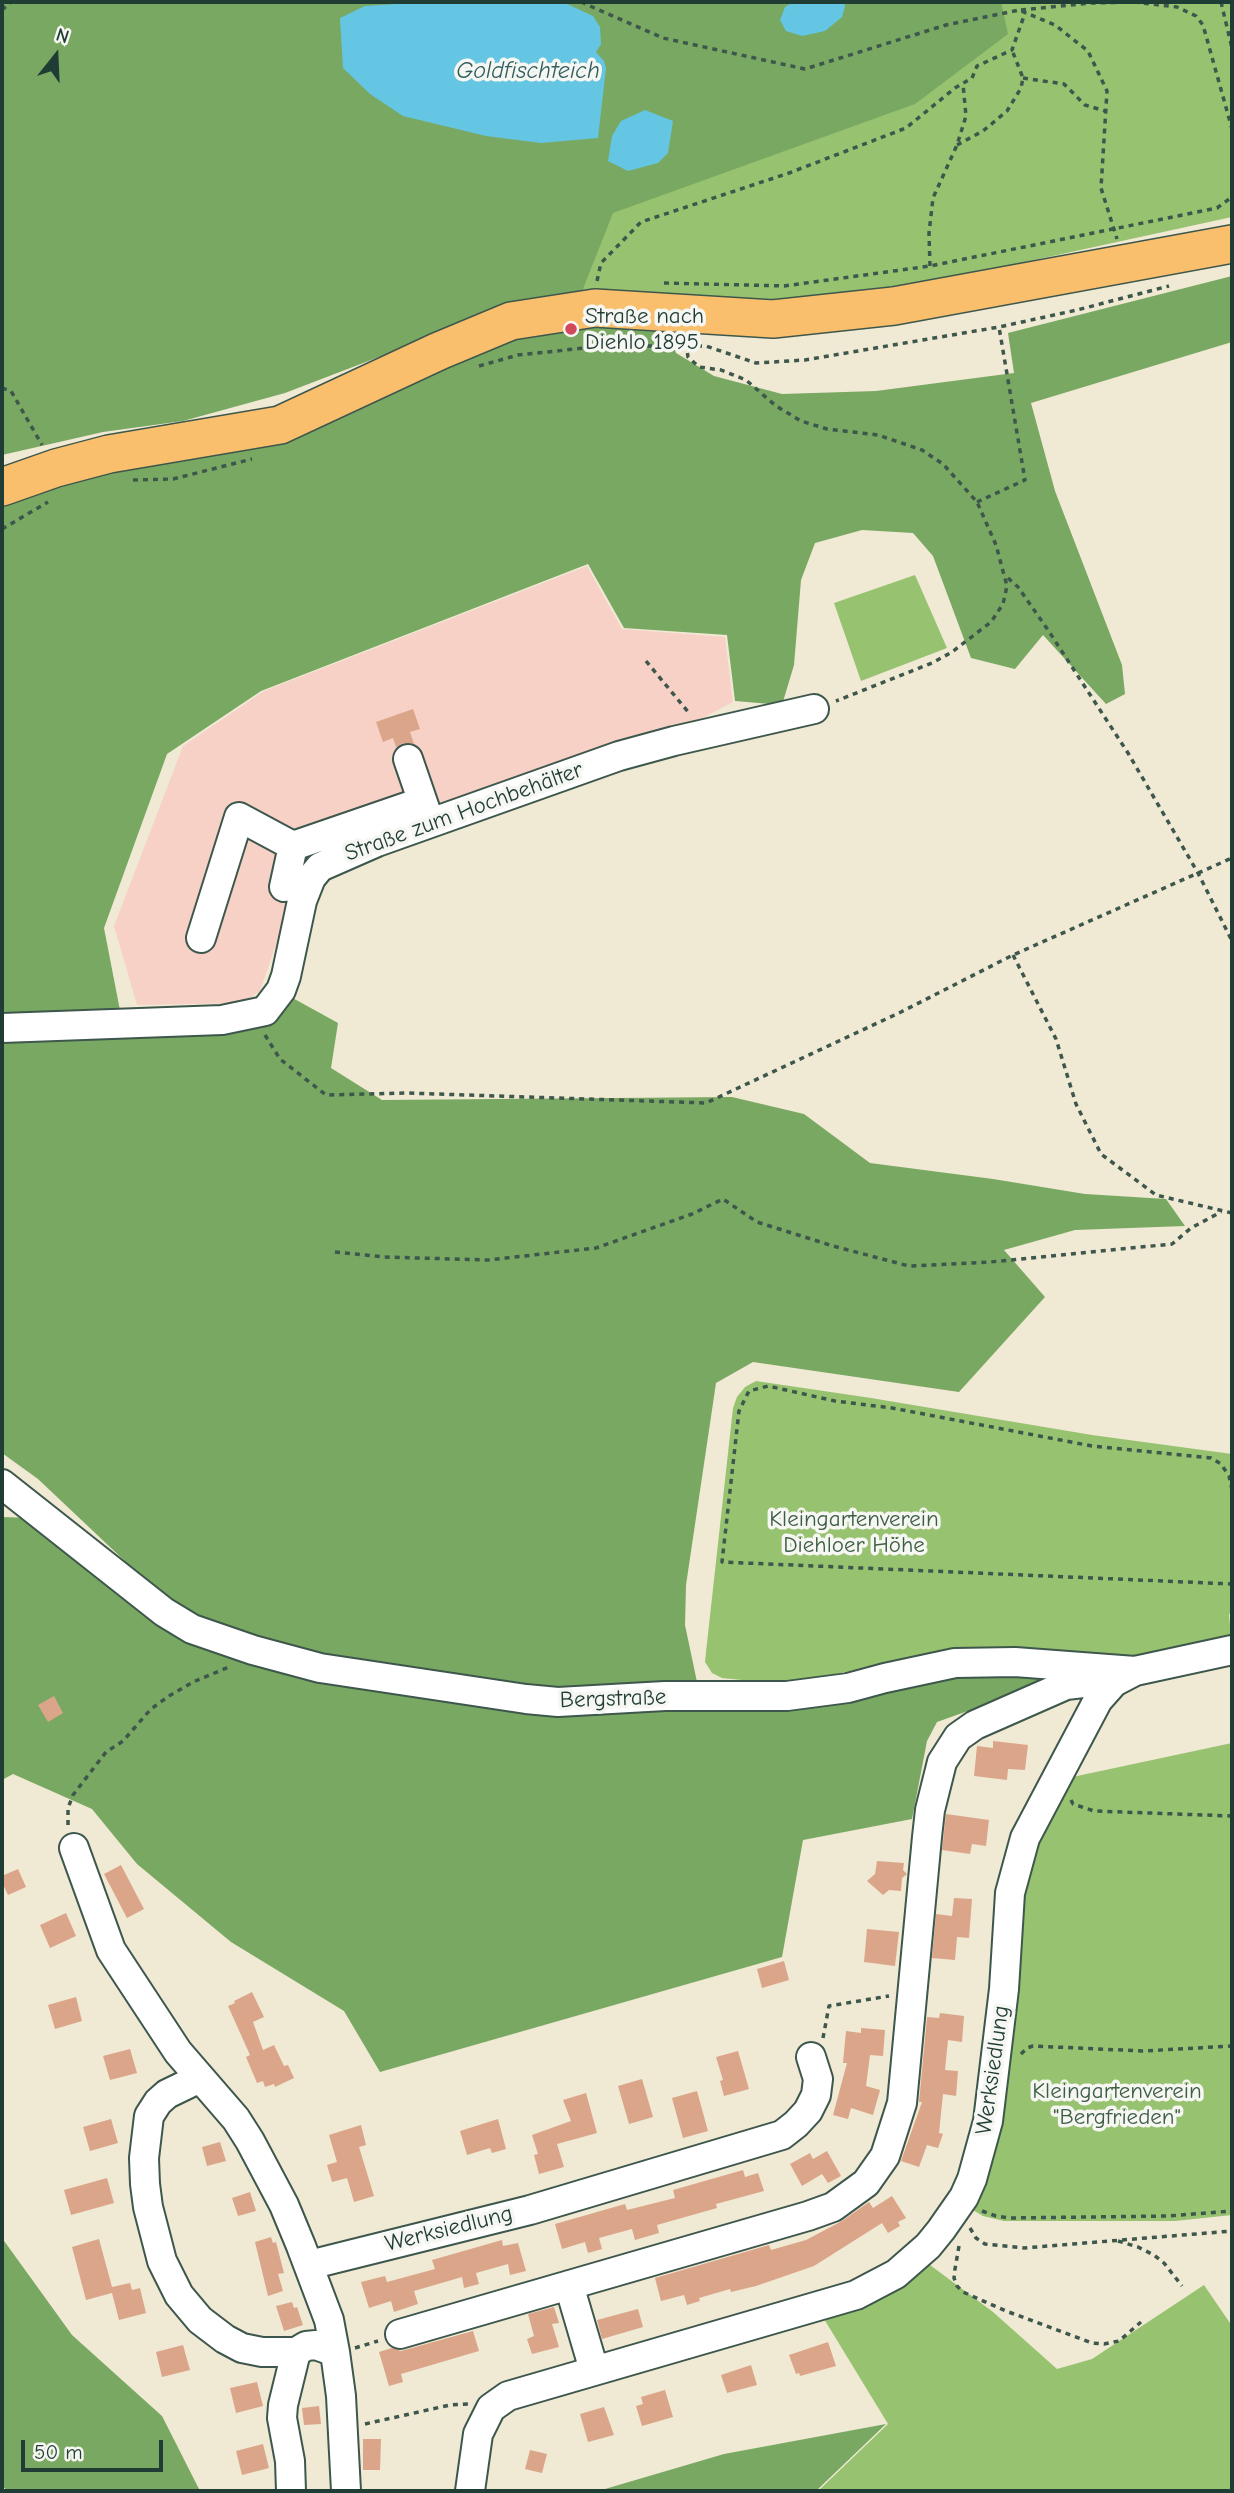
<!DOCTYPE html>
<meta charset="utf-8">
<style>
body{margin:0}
#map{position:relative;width:1234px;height:2493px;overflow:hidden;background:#f0e9d4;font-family:"Comic Neue",sans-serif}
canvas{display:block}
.frame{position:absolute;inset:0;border:4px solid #1f3d34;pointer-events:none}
.north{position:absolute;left:21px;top:21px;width:70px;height:70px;-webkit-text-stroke:5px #f6f6f2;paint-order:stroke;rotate:18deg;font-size:19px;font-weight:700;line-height:28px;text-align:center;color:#1f3d34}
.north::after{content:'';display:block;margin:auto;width:24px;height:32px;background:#1f3d34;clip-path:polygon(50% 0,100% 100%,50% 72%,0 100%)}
.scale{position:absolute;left:21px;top:2440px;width:142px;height:32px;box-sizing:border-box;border:4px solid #1f3d34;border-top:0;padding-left:9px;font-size:21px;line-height:24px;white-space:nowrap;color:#1f3d34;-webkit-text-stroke:5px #f6f6f2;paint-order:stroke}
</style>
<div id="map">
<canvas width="1234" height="2493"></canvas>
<div class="frame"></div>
<div class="north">N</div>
<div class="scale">50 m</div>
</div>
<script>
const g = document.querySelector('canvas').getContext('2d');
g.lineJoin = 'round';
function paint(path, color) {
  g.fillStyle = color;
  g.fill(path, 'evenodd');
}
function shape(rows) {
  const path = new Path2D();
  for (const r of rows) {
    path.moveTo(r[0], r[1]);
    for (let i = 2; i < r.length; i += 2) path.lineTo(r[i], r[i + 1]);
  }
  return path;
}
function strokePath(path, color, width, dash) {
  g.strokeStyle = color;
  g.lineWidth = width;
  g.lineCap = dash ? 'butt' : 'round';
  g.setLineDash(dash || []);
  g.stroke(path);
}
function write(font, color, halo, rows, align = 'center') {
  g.font = font + ' "Comic Neue",sans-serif';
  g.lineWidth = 7;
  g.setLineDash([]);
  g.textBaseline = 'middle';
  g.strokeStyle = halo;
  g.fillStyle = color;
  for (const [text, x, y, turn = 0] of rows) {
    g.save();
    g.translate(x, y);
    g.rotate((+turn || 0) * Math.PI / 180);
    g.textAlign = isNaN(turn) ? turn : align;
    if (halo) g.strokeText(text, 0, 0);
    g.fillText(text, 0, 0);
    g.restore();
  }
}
paint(shape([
 [587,566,622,629,725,637,733,702,674,733,306,857,260,991,242,1003,137,1005,114,926,183,746,264,691]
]), '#f7d1c6');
paint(shape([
 [191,2,1232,2,1232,217,892,291,776,304,507,306],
 [915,575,947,648,861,681,834,603],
 [756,1381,871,1398,1092,1435,1232,1454,1232,1613,1229,1614,1231,1637,1147,1657,913,1658,802,1681,762,1682,722,1678,712,1673,705,1662,706,1652,733,1408,737,1397,745,1387],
 [1232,1743,1232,2215,1175,2221,1004,2221,983,2216,966,2206,1018,1890,1063,1779],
 [926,2262,993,2312,1057,2369,1092,2359,1204,2285,1232,2326,1232,2491,818,2491,888,2424,821,2314]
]), '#97c270');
paint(shape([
 [2,2,1001,2,1008,34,915,104,613,213,579,299,491,314,285,393,183,421,103,432,2,455],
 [1232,276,1232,342,1031,403,1055,491,1122,665,1125,694,1106,704,1043,635,1015,669,971,658,933,556,913,533,862,530,815,543,801,580,794,665,782,705,735,701,727,635,624,628,588,564,261,691,167,754,104,928,124,1031,289,996,338,1023,331,1068,382,1100,732,1097,804,1114,870,1163,993,1179,1085,1194,1166,1199,1185,1226,1075,1230,1004,1250,1045,1297,959,1392,753,1362,716,1383,686,1585,685,1625,697,1682,665,1689,523,1709,956,1671,1052,1673,1052,1681,937,1722,927,1741,912,1819,803,1840,782,1957,380,2072,344,2011,231,1942,137,1864,92,1809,13,1774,2,1780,2,1517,33,1518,183,1616,38,1479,2,1453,2,486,181,448,432,354,589,320,671,328,676,353,714,376,782,394,876,391,1014,373,1008,333],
 [2,2238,72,2335,162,2416,200,2491,8,2491,2,2486],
 [886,2424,816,2491,605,2491,605,2489,724,2454]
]), '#79a862');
paint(shape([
 [428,2,563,2,593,16,600,27,601,44,596,52,604,61,606,68,598,138,541,143,486,136,403,116,370,94,343,68,340,18,365,6],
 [794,2,843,2,845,6,842,17,825,31,802,36,786,31,780,20,785,7],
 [645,110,673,121,668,153,658,163,628,171,608,161,612,136,621,121]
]), '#64c6e2');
paint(shape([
 [413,709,420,729,410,732,414,744,403,743,396,747,393,738,383,742,376,722],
 [54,1696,63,1713,48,1722,38,1705],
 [993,1741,1028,1745,1025,1770,1008,1769,1007,1780,974,1776,977,1746,993,1748],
 [946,1814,989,1820,986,1846,972,1844,970,1854,942,1850],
 [877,1861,904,1863,903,1870,907,1874,902,1878,901,1891,889,1890,883,1895,867,1881,875,1874],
 [121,1865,144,1909,127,1918,104,1874],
 [18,1869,26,1887,8,1895,2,1882,2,1876],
 [954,1898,972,1899,969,1938,957,1937,955,1960,932,1958,936,1914,952,1916],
 [66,1913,76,1936,50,1948,40,1925],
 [867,1929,899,1932,895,1966,864,1962],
 [784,1961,789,1980,762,1988,757,1969],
 [252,1992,264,2017,253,2022,263,2050,274,2045,284,2066,288,2065,294,2078,275,2087,274,2084,265,2087,263,2081,257,2083,246,2057,250,2055,228,2006,235,2003,234,2001],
 [76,1997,82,2021,55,2029,48,2005],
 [940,2013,964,2016,962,2042,948,2040,945,2070,958,2071,956,2096,943,2094,939,2133,943,2134,938,2148,927,2145,919,2167,901,2161,922,2102,919,2102,927,2017,939,2018],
 [861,2028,885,2030,883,2056,870,2055,866,2086,880,2090,873,2115,851,2108,848,2119,833,2115,847,2063,843,2063,846,2031,861,2033],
 [130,2049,137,2073,110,2080,103,2056],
 [738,2051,749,2089,724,2096,720,2081,723,2080,716,2057],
 [642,2079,653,2117,629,2124,618,2086],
 [697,2091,708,2131,683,2138,672,2098],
 [586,2093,597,2133,557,2144,564,2167,539,2174,534,2155,538,2154,532,2135,571,2121,563,2100],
 [111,2119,118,2143,90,2151,83,2127],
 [498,2119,506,2149,492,2153,490,2148,467,2155,460,2131],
 [361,2125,366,2145,359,2147,374,2196,354,2202,347,2178,332,2182,327,2165,337,2162,329,2135],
 [220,2142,226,2161,207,2166,202,2147],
 [827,2151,841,2176,828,2183,822,2174,802,2186,790,2164,810,2153,813,2159],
 [743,2170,745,2177,758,2173,764,2191,716,2204,717,2208,657,2225,659,2233,635,2240,632,2229,599,2238,602,2249,588,2253,585,2242,562,2249,555,2224,625,2204,627,2210,675,2198,673,2190],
 [107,2178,114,2203,71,2215,64,2190],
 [250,2192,256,2211,238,2216,232,2198],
 [892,2196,906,2218,898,2222,900,2226,888,2233,882,2223,814,2266,756,2286,731,2292,730,2289,699,2298,700,2301,687,2305,684,2295,661,2301,655,2278,769,2245,771,2250,806,2240,842,2221,869,2202,873,2208],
 [271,2237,273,2243,276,2242,284,2273,278,2274,283,2291,268,2296,255,2242],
 [99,2239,112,2287,130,2283,132,2290,140,2288,146,2313,119,2320,112,2293,86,2300,72,2247],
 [502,2240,503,2246,518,2243,526,2271,510,2275,508,2264,476,2273,479,2284,464,2288,462,2277,414,2291,418,2304,394,2312,391,2301,369,2308,361,2282,385,2276,387,2282,435,2269,432,2260],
 [292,2302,294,2308,297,2307,303,2325,284,2331,276,2306],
 [554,2307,559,2323,552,2324,559,2347,532,2354,527,2339,534,2336,528,2314],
 [638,2309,643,2327,602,2339,597,2320],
 [473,2331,479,2351,401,2374,403,2382,389,2386,379,2352,392,2348,401,2351],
 [828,2342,836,2366,800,2376,799,2373,796,2374,789,2355],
 [183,2345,190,2370,162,2377,156,2352],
 [751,2365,757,2385,727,2393,721,2375],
 [257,2382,263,2406,236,2413,230,2388],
 [665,2390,673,2417,642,2426,636,2406,643,2404,641,2397],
 [319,2406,321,2424,304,2425,302,2408],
 [604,2407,614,2435,588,2442,580,2414],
 [363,2439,381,2439,380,2470,363,2470],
 [263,2444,269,2468,242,2475,236,2451],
 [530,2450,547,2454,542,2473,525,2469]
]), '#dba589');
const minor = shape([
 [408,759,429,820],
 [284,887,293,846],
 [201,938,239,817,293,846,421,802],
 [2,1028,222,1020,265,1011,281,990,286,976,302,901,311,878,320,867,377,842,619,756,674,741,814,709],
 [2,1484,164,1612,192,1629,253,1650,320,1668,526,1699,558,1702,665,1696,787,1696,848,1688,885,1678,955,1663,1015,1662,1135,1671,1232,1650],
 [74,1848,111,1950,178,2052,236,2119,250,2141,284,2205,301,2246,329,2320,335,2352,341,2396,346,2491],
 [200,2078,167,2094,158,2102,149,2116,144,2158,145,2184,148,2207,162,2261,179,2295,200,2320,225,2339,242,2348,262,2352,296,2352,306,2346,316,2345,335,2352],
 [309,2265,530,2210,782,2135,796,2124,808,2111,816,2095,818,2079,811,2057],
 [569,2285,594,2370],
 [400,2334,808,2216,833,2207,866,2183,885,2156,902,2103,927,1837,930,1810,942,1762,958,1737,975,1725,1066,1685,1100,1681],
 [291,2491,290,2461,282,2418,283,2405,296,2352],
 [470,2491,478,2434,491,2408,508,2396,856,2295,896,2274,928,2246,941,2230,964,2197,972,2179,988,2121,1004,1989,1010,1893,1025,1838,1098,1700,1114,1682,1135,1671]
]);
const major = shape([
 [2,487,56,468,109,454,280,425,439,351,511,321,595,308,773,319,894,306,1232,244]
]);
strokePath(minor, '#3e574c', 32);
strokePath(major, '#3e574c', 40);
strokePath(shape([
 [581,2,663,38,805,69,946,25,1019,10,1055,25,1088,51,1107,91,1101,188,1117,239],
 [1134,2,1177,7,1196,16,1203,25,1232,129],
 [1221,2,1232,48],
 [2,10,11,2],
 [1021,10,1092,3,1133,2],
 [1023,78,1064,84,1085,105,1105,111],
 [957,145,983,131,1007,111,1021,88,1023,78,1012,50],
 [930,266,929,233,933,198,957,145,966,116,963,84],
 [597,281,601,263,641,222,789,173,906,128,955,88,972,78,977,66,1012,50,1025,13],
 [664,283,784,286,930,266,1217,208,1232,197],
 [686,343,688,357,699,367,721,370,746,380,776,406,801,421,827,429,878,435,922,450,943,464,977,502,996,545,1007,586,1003,604,991,622,952,652,932,663,836,701],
 [479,366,518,355,604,346,706,346,756,363,805,360,999,327,1077,310,1169,286],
 [2,388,11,391,42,445],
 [133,480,173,479,252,459],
 [977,502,1025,480,999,327],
 [2,529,48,502],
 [1008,578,1018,587,1048,630,1128,753,1198,873,1232,941],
 [646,661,689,713],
 [1013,955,1056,1039,1076,1104,1101,1154,1156,1195,1232,1213],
 [265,1035,280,1059,326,1095,408,1093,706,1103,901,1012,1013,955,1232,858],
 [335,1252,384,1257,488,1260,596,1248,692,1214,723,1199,757,1222,833,1246,909,1266,990,1262,1172,1244,1191,1228,1221,1212],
 [1232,1490,1229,1476,1221,1464,1211,1458,1092,1446,892,1408,835,1401,768,1386,749,1391,739,1411,722,1562,1232,1584],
 [1071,1800,1073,1804,1094,1811,1232,1816],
 [68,1825,68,1808,73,1795,106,1752,123,1741,151,1709,169,1696,193,1682,229,1667],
 [823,2038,829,2006,889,1996],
 [1021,2054,1027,2048,1033,2046,1143,2051,1232,2046],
 [982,2211,996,2216,1010,2218,1168,2216,1232,2211],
 [970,2228,976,2238,985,2244,1024,2248,1232,2231],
 [1118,2241,1138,2247,1154,2255,1164,2263,1182,2286],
 [959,2246,955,2269,954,2278,957,2286,963,2292,1006,2311,1092,2343,1104,2344,1119,2341,1141,2322],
 [355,2348,378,2341],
 [365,2424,450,2405,468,2404]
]), '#3e574c', 3.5, [5, 5]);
strokePath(minor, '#fff', 28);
strokePath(major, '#f9bf6d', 37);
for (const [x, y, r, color] of [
 [571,329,7,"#d1495b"]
]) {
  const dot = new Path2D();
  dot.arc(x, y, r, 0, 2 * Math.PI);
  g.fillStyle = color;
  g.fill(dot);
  strokePath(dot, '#f6f6f2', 2.5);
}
write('23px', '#1f3d34', '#f6f6f2', [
 ["Straße nach",585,316],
 ["Diehlo 1895",585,342]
], 'left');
write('23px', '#1f3d34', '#f6f6f2', [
 ["Straße zum Hochbehälter",464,812,-20],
 ["Bergstraße",613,1699,-2],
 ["Werksiedlung",993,2070,-82],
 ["Werksiedlung",449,2229,-14]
]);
write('23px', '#3d5e43', '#f6f6f2', [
 ["Kleingartenverein",854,1519],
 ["Diehloer Höhe",854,1545],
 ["Kleingartenverein",1117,2091],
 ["\"Bergfrieden\"",1117,2117]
]);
write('italic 24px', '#305f60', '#f6f6f2', [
 ["Goldfischteich",528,71]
]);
</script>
